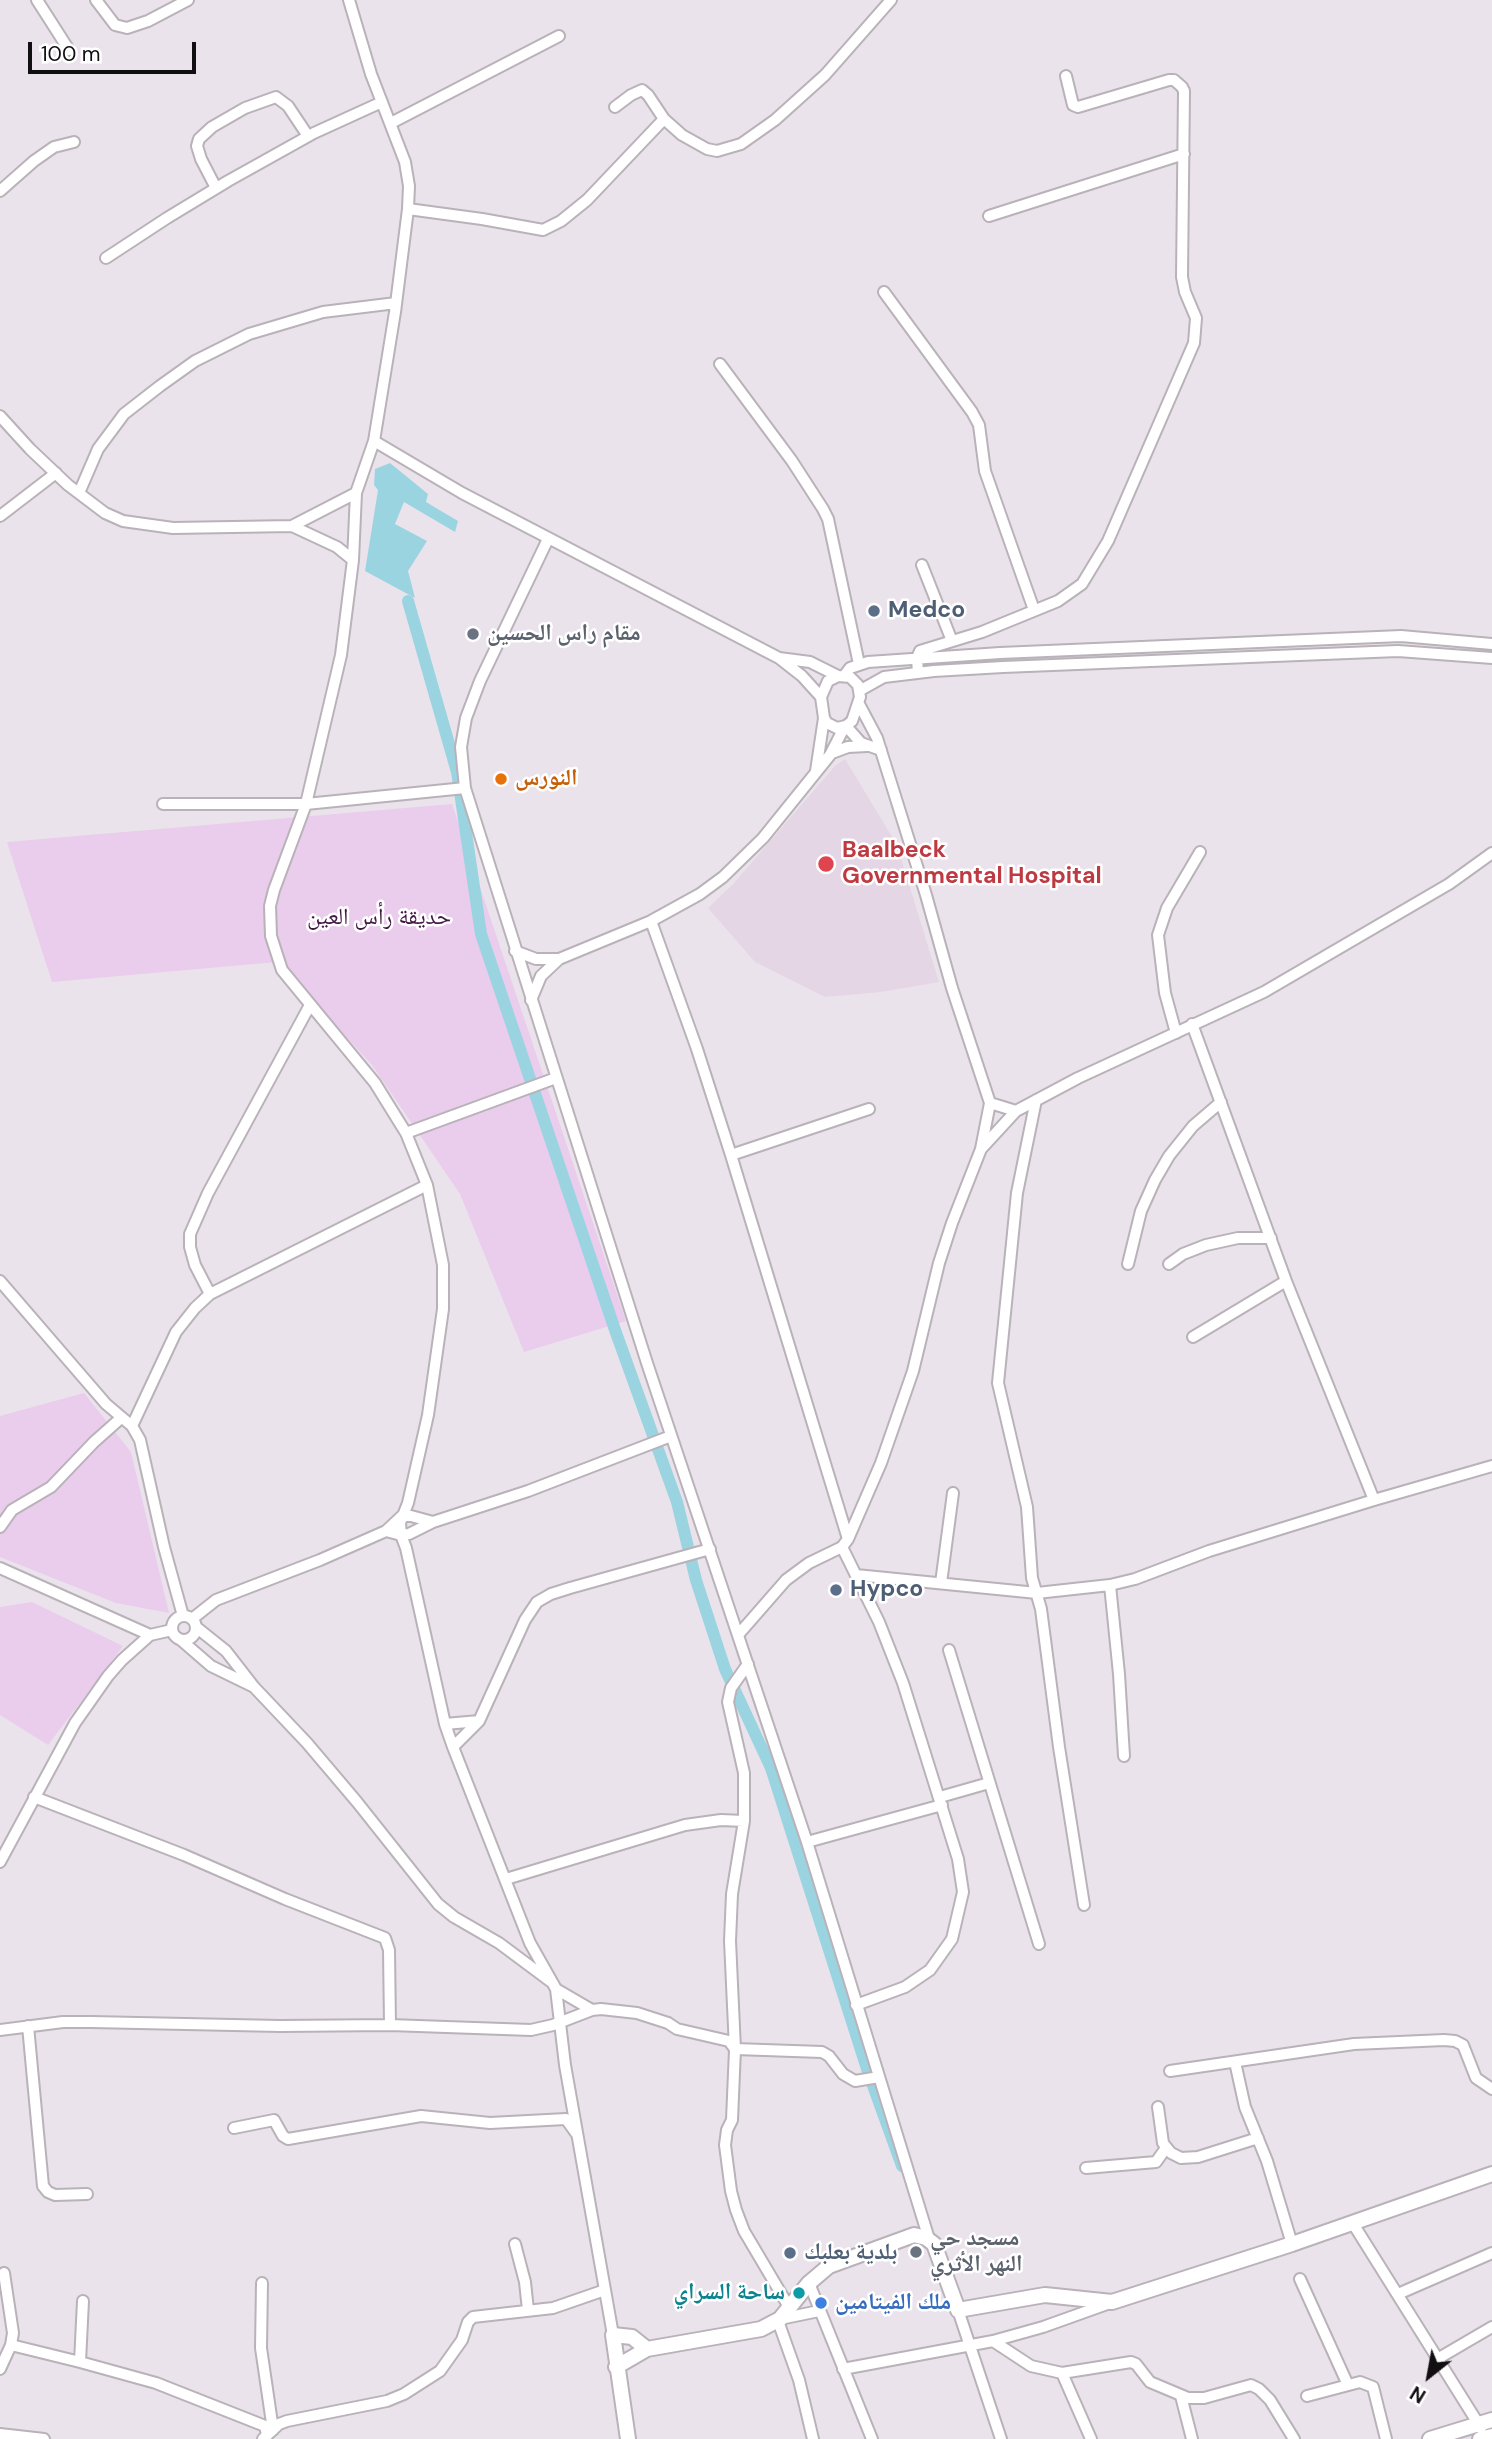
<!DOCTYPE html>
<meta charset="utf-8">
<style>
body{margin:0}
#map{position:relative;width:1492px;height:2439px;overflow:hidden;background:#ebe3eb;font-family:"DM Sans",sans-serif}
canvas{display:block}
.north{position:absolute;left:1394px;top:2341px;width:70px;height:70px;-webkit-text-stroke:5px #fff;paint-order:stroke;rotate:211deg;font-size:19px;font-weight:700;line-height:28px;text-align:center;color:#120f12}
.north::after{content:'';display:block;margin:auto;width:24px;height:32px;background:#120f12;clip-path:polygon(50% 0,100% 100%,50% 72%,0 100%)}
.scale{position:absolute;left:28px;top:42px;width:168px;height:32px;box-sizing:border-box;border:4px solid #120f12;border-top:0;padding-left:9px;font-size:21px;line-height:24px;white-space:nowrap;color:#120f12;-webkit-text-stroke:5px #fff;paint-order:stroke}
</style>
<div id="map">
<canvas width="1492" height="2439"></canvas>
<div class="north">N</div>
<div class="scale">100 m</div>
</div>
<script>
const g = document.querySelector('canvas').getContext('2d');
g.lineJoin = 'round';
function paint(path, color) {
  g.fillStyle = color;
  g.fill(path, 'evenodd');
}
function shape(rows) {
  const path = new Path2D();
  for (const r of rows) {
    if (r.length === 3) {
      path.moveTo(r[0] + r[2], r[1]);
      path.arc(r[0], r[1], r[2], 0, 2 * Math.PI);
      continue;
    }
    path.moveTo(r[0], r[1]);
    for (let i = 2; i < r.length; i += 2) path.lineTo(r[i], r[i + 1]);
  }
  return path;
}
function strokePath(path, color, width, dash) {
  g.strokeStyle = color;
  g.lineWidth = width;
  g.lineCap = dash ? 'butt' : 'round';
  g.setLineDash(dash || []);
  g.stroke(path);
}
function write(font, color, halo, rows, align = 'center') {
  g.font = font + ' "DM Sans","Noto Naskh Arabic",sans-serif';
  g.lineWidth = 5;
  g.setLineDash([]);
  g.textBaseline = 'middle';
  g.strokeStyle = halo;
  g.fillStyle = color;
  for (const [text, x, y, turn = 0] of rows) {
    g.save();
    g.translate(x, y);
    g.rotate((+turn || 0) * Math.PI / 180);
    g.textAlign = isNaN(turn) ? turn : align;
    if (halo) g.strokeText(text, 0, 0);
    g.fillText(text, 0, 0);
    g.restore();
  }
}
paint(shape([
 [845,759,897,845,939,982,881,992,825,997,755,962,708,908,733,884,835,766]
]), '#e4d6e4');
paint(shape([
 [452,804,626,1321,524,1352,460,1194,372,1065,277,962,52,982,7,842],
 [84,1393,131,1452,169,1613,116,1603,0,1557,0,1416],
 [32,1602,123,1646,48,1745,0,1715,0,1607]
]), '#eaccec');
paint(shape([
 [390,463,428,494,426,502,458,521,455,532,404,502,395,524,427,541,408,571,415,598,365,571,378,490,374,485,375,469]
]), '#9ad4e1');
strokePath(shape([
 [408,601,457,772,481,934,615,1330,677,1502,696,1580,725,1669,771,1768,867,2069,902,2166]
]), '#9ad4e1', 12);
const minor = shape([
 [37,0,69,50],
 [96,0,115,25,127,28,148,21,188,0],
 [349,0,371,74,405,162,409,186,408,209,395,312,374,441,356,493,353,560,341,655,306,804,274,890,270,906,271,936,282,970,375,1083,406,1133,427,1185,443,1265,443,1309,428,1415,408,1503,400,1523,401,1535,406,1548,445,1724,453,1747,530,1943,556,1989,565,2065,613,2335],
 [615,107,631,95,642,90,648,95,664,119],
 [391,123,559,36],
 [216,188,201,159,197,146,199,139,212,127,245,108,276,97,288,106,308,136],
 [0,191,34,161,54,147,74,142],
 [408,209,482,219,543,230,561,221,587,200,664,119,682,135,707,149,717,151,741,144,775,120,825,75,891,0],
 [989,216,1184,154],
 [106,258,167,218,228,181,314,133,382,102],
 [884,292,972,412,979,425,985,471,1034,610],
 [720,364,792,461,823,509,828,519,859,664],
 [0,416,30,449,68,485,105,513,123,521,173,528,292,526,337,547,353,560],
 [374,441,462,493,779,658,802,676,821,697],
 [79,493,98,449,124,414,160,386,195,361,249,334,323,312,396,303],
 [0,516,56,473],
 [292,526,356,493],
 [548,539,480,681,466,718,461,747,465,788,647,1363,807,1842,929,2239],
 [922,565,952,641],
 [779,658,810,662,838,676],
 [918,673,917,658,920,651,982,632,1058,601,1082,584,1108,541,1194,343,1196,318,1185,292,1182,277,1184,91,1182,87,1174,80,1169,80,1078,107,1073,105,1066,76],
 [838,676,850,677,858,685,860,697,852,721,846,726,837,728,827,723,824,718,821,697,828,681,838,676],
 [844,676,850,668,868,662,1000,653,1401,636,1492,644],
 [859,691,884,677,934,671,1003,667,1398,651,1492,658],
 [846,726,861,743,881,750],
 [832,753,848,747,867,746],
 [816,771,824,718],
 [163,804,306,804,465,788],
 [651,921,697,1049,731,1155,848,1539],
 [515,951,536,959,559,959,651,921,700,894,723,877,763,838,830,755,845,726],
 [531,1000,541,976,559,959],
 [1192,1024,1286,1281,1374,1500],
 [1176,1033,1165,993,1158,935,1167,908,1200,852],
 [1036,1100,1017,1193,998,1383,1027,1507,1032,1578,1041,1609,1059,1747,1084,1905],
 [990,1103,1016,1111],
 [406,1133,556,1078],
 [981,1149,1016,1111,1078,1078,1264,992,1449,884,1492,853],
 [731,1155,869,1109],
 [1128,1264,1141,1211,1155,1180,1169,1156,1193,1126,1221,1102],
 [1169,1264,1183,1254,1206,1245,1238,1238,1271,1238],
 [0,1281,106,1404,132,1426,140,1440,164,1547,183,1616],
 [210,1294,195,1265,190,1247,190,1234,208,1193,310,1005],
 [1193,1337,1286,1281],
 [132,1426,176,1332,195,1308,210,1294,427,1185],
 [0,1527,12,1510,51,1487,94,1442,121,1418],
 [386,1531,401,1535,409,1534,433,1522,528,1491,671,1436],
 [842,1547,879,1622,903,1683,958,1859,963,1892,952,1939,930,1970,905,1987,856,2005],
 [0,1568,150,1635,172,1630],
 [856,1575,1037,1593,1110,1585,1135,1579,1209,1551,1374,1500,1492,1466],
 [941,1583,953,1493],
 [1110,1585,1119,1674,1124,1756],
 [184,1628,12],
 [192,1619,216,1600,320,1560,386,1531,402,1516,411,1516,433,1522],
 [196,1627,226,1651,254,1687,307,1743,357,1802,438,1904,454,1917,499,1943,550,1981],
 [738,1635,786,1580,809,1563,842,1547,848,1539,881,1463,913,1371,939,1263,952,1223,981,1149,990,1103,952,988,926,895,877,738,859,704],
 [181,1640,211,1666,252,1686],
 [949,1650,1039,1944],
 [445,1724,479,1721],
 [453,1747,479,1721,525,1620,537,1602,551,1594,570,1588,710,1549],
 [34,1797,184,1855,285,1899,385,1938,389,1950,390,2025],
 [940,1797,989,1783],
 [807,1842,942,1805],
 [0,1862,75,1723,108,1676,122,1660,150,1635],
 [506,1879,685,1825,721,1820,744,1821],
 [556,1989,592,2010],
 [28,2026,43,2186,48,2192,55,2195,87,2194],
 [0,2030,63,2022,91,2022,280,2026,390,2025,531,2030,553,2025,592,2010,601,2009,637,2013,668,2023,677,2029,729,2041,735,2049],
 [735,2049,730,1941,732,1894,744,1821,744,1773,728,1702,731,1688,748,1664],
 [1235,2062,1245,2107,1267,2161,1292,2244],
 [1170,2071,1354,2044,1444,2040,1455,2041,1463,2045,1476,2078,1492,2089],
 [1158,2107,1163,2143,1171,2153,1181,2158,1198,2157,1258,2138],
 [234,2128,274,2120,283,2136,288,2139,421,2116,490,2123,566,2119,576,2133],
 [1086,2168,1156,2162,1166,2148],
 [1352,2222,1481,2428],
 [515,2244,525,2282,528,2310],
 [1300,2279,1348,2385],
 [262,2283,261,2348,273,2430],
 [809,2283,872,2439],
 [1398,2294,1492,2253],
 [789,2307,744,2231,736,2210,731,2191,725,2145,727,2130,732,2120,735,2049,822,2052,829,2056,843,2074,855,2081,879,2077],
 [958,2310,1001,2439],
 [780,2319,819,2311],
 [778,2321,799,2380,813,2439],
 [993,2341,1031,2366,1062,2373,1131,2362,1136,2364,1150,2382,1188,2398,1204,2398,1251,2385,1259,2389,1270,2400,1294,2439],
 [11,2345,80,2362,156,2383,265,2426,267,2435],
 [1439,2358,1492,2327],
 [80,2362,83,2301],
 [0,2369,11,2345,13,2333,4,2273],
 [843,2369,993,2341,1043,2327,1110,2303],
 [1062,2373,1091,2439],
 [1181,2396,1192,2439],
 [1307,2396,1360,2382,1373,2387,1386,2439],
 [0,2434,44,2439],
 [263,2439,279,2424,287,2421,387,2401,404,2394,440,2371,462,2340,468,2322,473,2317,553,2308,605,2290]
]);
const major = shape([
 [616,2367,647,2349,761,2329,780,2319,809,2283,829,2266,914,2235,926,2238,934,2244,958,2310,1045,2295,1112,2302,1292,2244,1492,2174],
 [628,2439,613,2335,632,2337,647,2349],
 [1430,2439,1492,2420],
 [1480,2439,1492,2436]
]);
strokePath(minor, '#b9b2b9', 14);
strokePath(major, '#b9b2b9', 18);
strokePath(minor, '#fff', 10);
strokePath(major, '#fff', 14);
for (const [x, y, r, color] of [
 [874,611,7,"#5c6f8a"],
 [473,634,7,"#6b7280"],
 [501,779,7,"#e8710a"],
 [826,864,9,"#e0444e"],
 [836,1590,7,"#5c6f8a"],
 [916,2252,7,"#6b7280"],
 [790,2253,7,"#5c6f8a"],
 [799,2293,7,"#0f9aa8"],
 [821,2303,7,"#3f7fe0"]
]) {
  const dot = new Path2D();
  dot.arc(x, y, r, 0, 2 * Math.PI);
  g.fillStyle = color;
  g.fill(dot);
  strokePath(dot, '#fff', 2.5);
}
write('bold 23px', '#4e5e75', '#fff', [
 ["Medco",888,611],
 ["Hypco",850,1590],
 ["بلدية بعلبك",804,2253]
], 'left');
write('bold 23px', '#5b616d', '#fff', [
 ["مقام راس الحسين",487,634],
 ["مسجد حي",930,2239],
 ["النهر الأثري",930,2265]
], 'left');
write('bold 23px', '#c56008', '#fff', [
 ["النورس",515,779]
], 'left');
write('bold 23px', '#be3a42', '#fff', [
 ["Baalbeck",842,851],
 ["Governmental Hospital",842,877]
], 'left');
write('23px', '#411744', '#fff', [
 ["حديقة رأس العين",379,918]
]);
write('bold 23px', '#0d838f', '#fff', [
 ["ساحة السراي",785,2293]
], 'right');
write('bold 23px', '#366cbe', '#fff', [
 ["ملك الفيتامين",835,2303]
], 'left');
</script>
